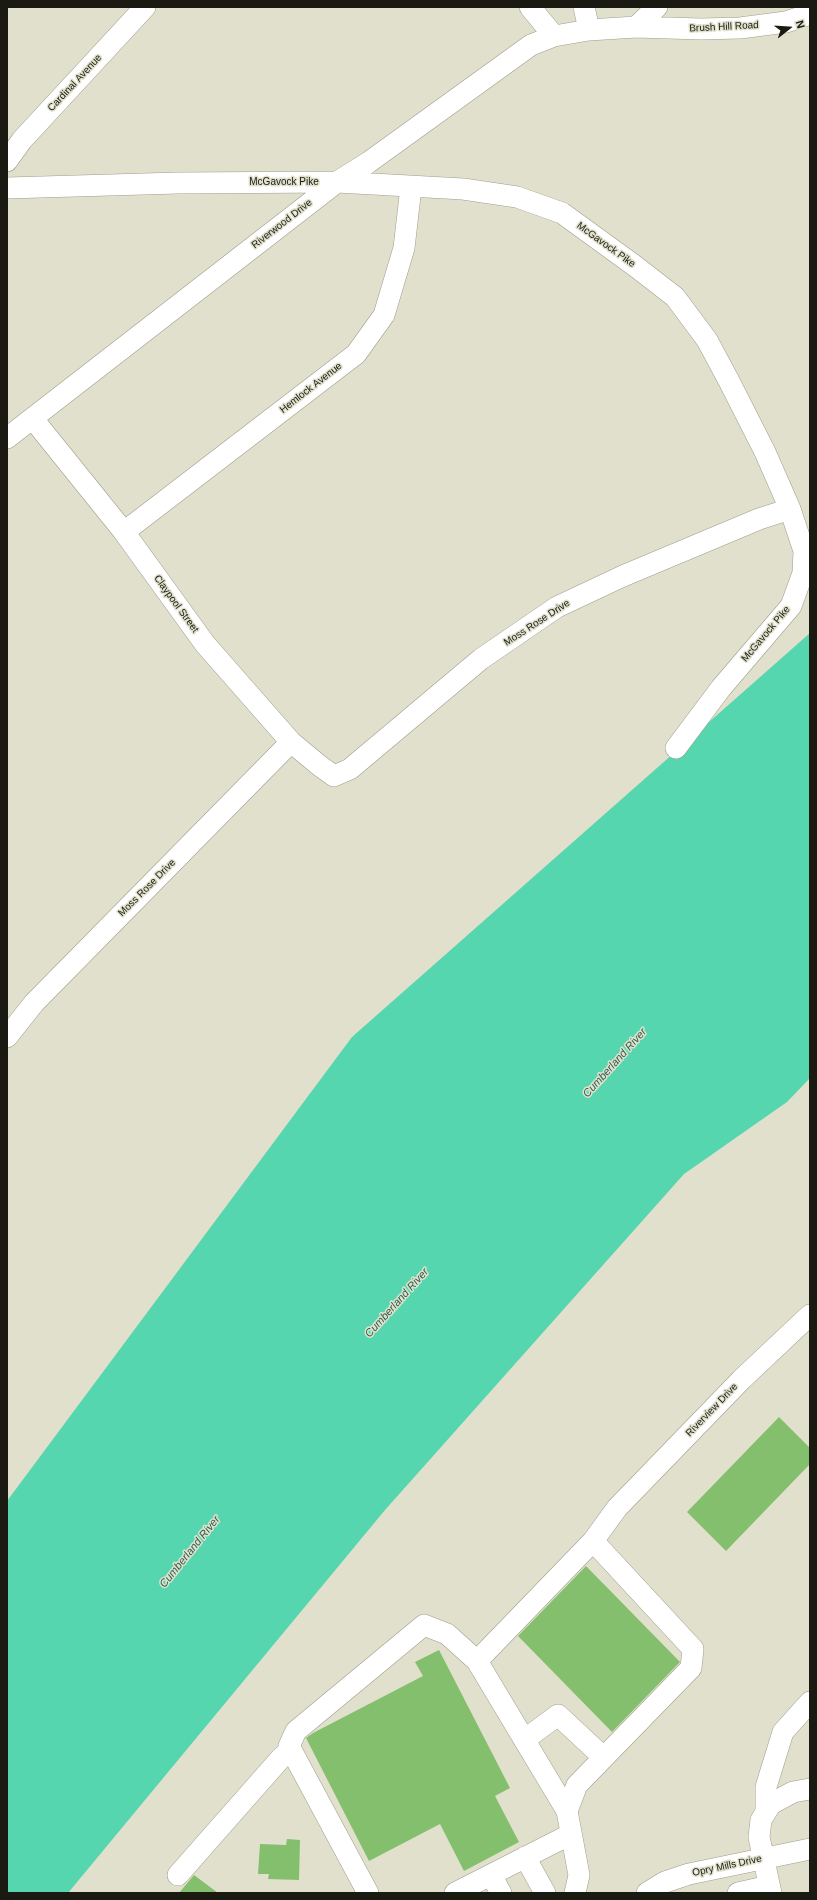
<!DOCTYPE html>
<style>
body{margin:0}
#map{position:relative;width:817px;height:1900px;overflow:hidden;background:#e0e0cc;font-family:Arial,sans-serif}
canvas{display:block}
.frame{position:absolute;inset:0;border:8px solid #1a1a13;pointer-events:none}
.north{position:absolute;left:769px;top:8px;width:40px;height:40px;-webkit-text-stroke:3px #e0e0cc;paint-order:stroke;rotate:73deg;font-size:11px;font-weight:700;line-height:16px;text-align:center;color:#1a1a13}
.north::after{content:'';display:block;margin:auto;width:14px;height:18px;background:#1a1a13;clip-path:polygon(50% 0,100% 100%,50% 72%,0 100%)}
</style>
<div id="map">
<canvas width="817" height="1900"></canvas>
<div class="frame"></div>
<div class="north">N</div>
</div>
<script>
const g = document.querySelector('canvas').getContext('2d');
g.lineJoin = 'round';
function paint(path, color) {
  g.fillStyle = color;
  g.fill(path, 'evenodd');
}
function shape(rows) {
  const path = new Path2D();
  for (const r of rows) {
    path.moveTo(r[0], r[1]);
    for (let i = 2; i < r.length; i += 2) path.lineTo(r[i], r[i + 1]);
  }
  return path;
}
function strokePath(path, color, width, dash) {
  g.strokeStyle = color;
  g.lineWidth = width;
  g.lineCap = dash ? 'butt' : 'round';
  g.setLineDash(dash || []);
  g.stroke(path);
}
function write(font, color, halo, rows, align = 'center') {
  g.font = font + ' Arial,sans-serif';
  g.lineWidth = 3;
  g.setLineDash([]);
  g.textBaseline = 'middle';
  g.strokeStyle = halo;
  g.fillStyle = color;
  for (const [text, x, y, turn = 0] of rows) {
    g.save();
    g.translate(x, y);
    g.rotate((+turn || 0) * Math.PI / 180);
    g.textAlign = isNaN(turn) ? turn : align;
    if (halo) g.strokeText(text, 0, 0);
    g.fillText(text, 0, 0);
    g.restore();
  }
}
paint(shape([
 [810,633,810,1078,787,1102,684,1174,385,1510,68,1893,7,1893,7,1501,352,1037]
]), '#55d6ae');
paint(shape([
 [779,1417,810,1448,810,1464,726,1551,687,1512],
 [586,1566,680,1662,612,1732,518,1636],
 [439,1650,510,1788,495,1796,519,1842,464,1871,440,1824,369,1861,306,1738,313,1733,423,1676,415,1662],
 [287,1839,300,1840,299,1880,268,1879,269,1874,258,1874,260,1844,286,1845],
 [194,1875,218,1893,179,1893]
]), '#84bf6d');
const minor = shape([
 [530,7,554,36],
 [584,7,589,30],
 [636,27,657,7],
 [7,161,22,140,145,7],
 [7,188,178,183,337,182,463,189,517,197,562,213,635,266,675,297,707,340,729,381,765,452,790,509,804,551,803,573,791,606,721,688,676,748],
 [33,419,124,532,205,644,291,742,320,766,334,776,350,769,481,659,557,607,623,576,759,519,790,509],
 [7,438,337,182,369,162,531,45,554,36,589,30,636,27,701,29,740,28,786,22,810,14],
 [124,532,356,354,384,315,404,248,411,187],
 [7,1037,34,1003,291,742],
 [593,1541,617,1508,742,1379,810,1315],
 [477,1661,567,1811],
 [524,1740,558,1715,603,1757],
 [766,1812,766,1787,783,1732,810,1702],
 [525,1857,545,1893],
 [178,1875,281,1758,291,1750],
 [491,1875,501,1893],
 [368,1893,289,1746,296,1731,424,1625,447,1634,477,1661,593,1541,693,1649,691,1668,577,1785,567,1811,579,1875,575,1893],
 [455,1893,571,1834],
 [647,1893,665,1882,689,1874,810,1849],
 [738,1893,769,1886],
 [771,1893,759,1837,761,1820,771,1804,793,1792,810,1789]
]);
strokePath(minor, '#9e9d8b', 22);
strokePath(minor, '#fff', 21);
write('10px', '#1a1a13', '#e0e0cc', [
 ["Brush Hill Road",724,27,-3],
 ["Cardinal Avenue",75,83,-47],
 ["McGavock Pike",284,182],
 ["Riverwood Drive",282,224,-38],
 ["McGavock Pike",606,245,36],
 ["Hemlock Avenue",311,388,-38],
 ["Claypool Street",176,604,54],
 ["Moss Rose Drive",537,623,-33],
 ["McGavock Pike",766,634,-50],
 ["Moss Rose Drive",147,888,-45],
 ["Riverview Drive",712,1410,-46],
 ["Opry Mills Drive",727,1866,-12]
]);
write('italic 11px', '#2a5e4d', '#e0e0cc', [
 ["Cumberland River",615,1063,-48],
 ["Cumberland River",397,1303,-48],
 ["Cumberland River",190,1552,-51]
]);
</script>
